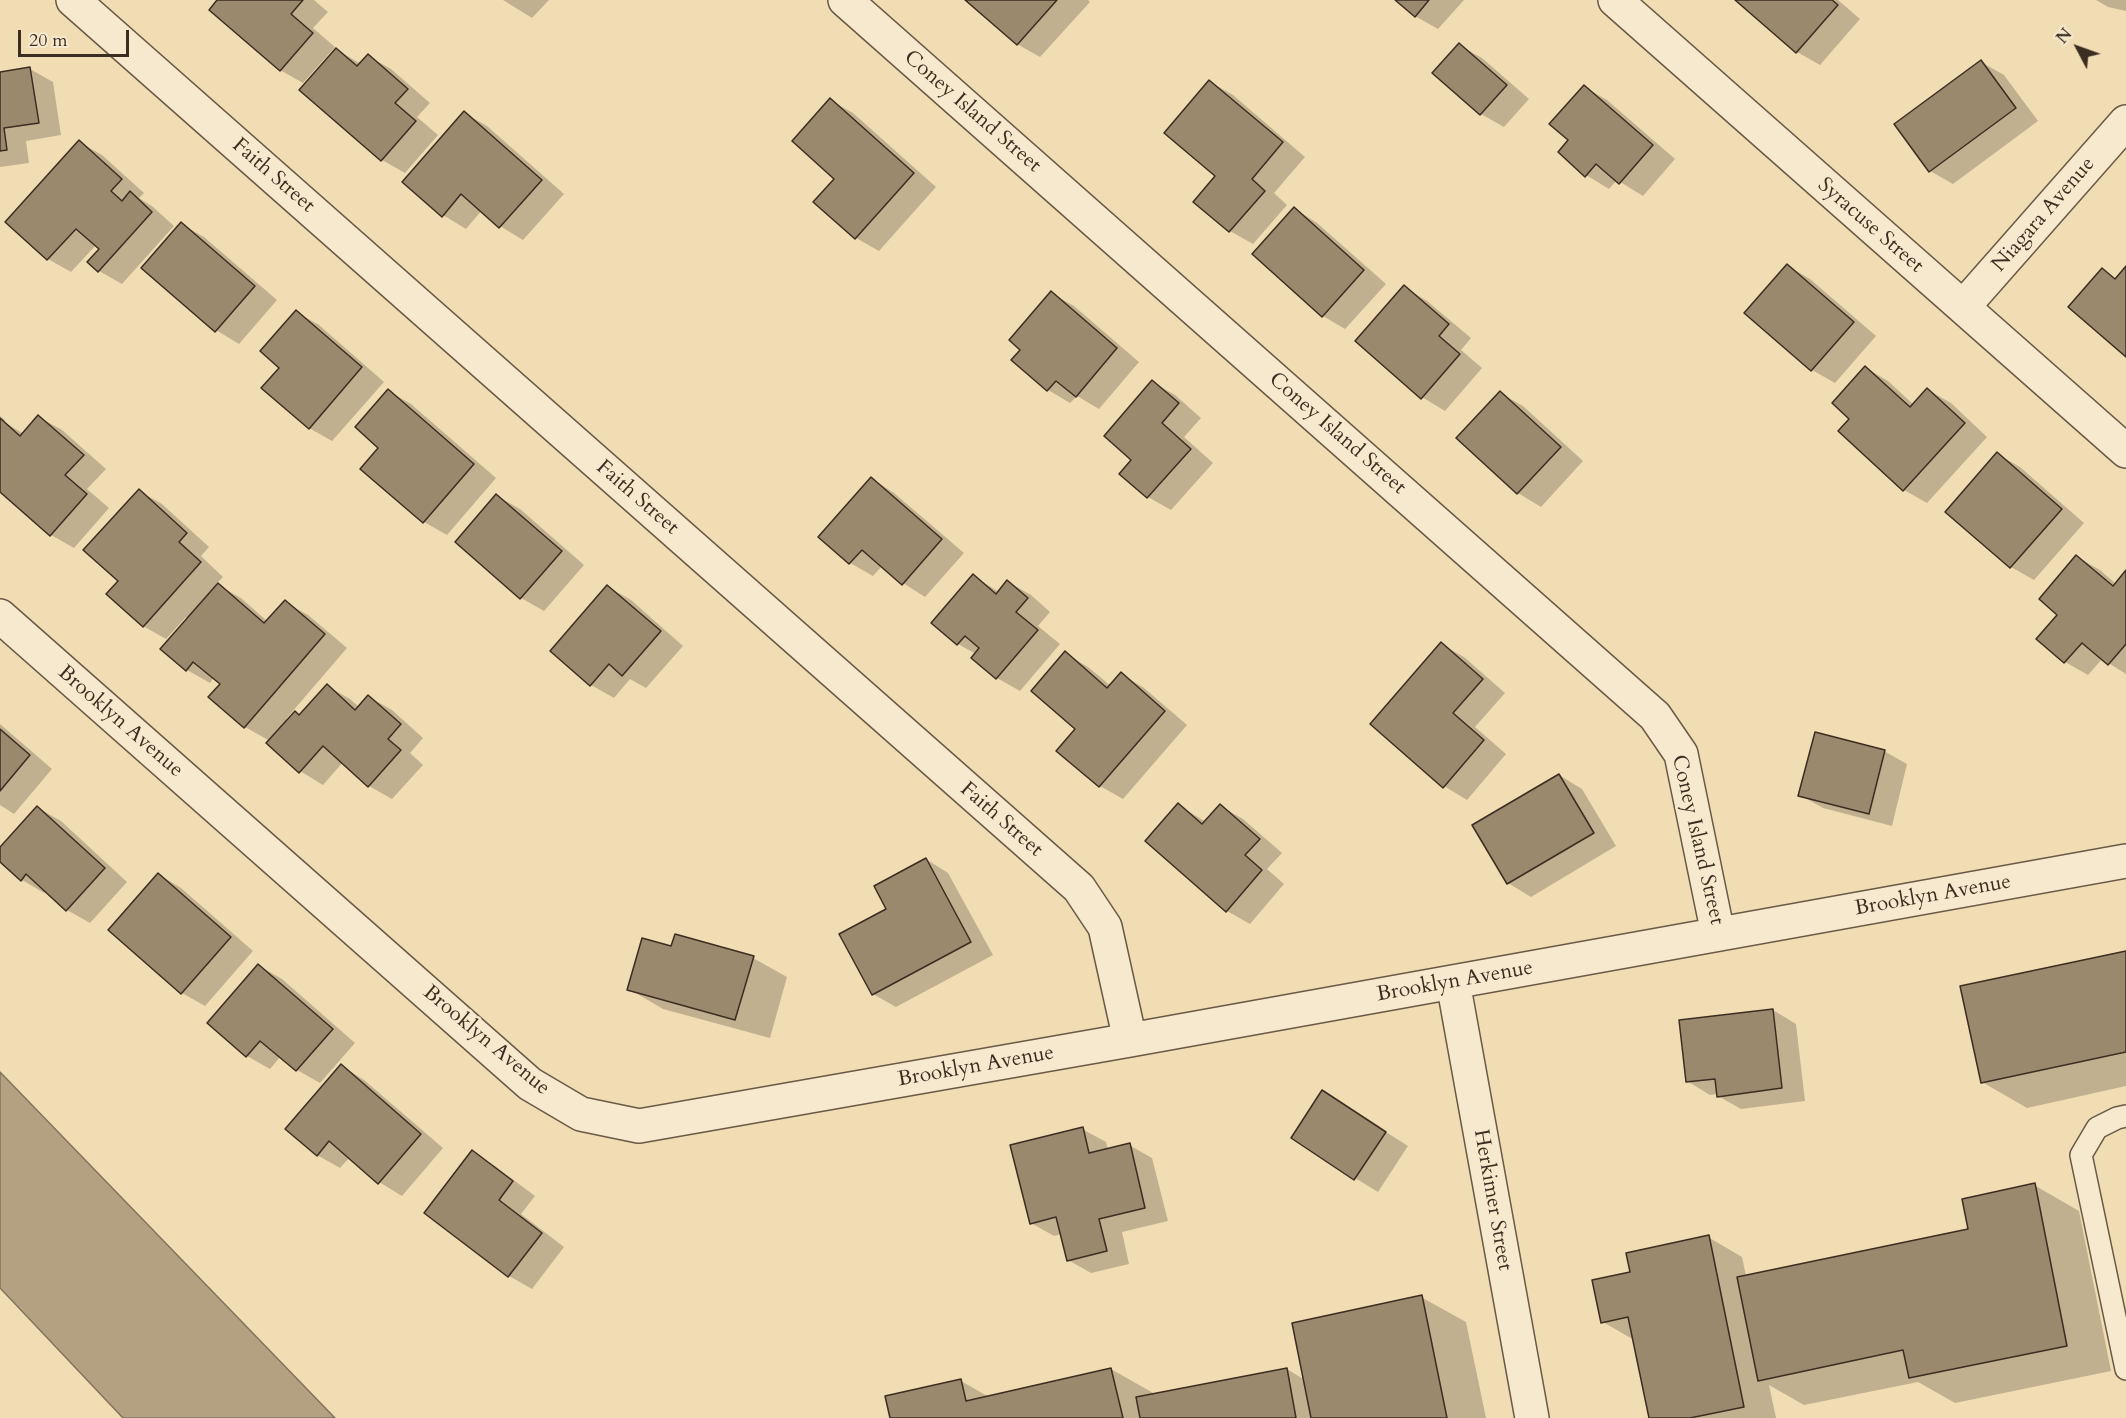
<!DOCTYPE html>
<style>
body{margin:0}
#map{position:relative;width:2126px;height:1418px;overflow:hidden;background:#f1ddb3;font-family:Cardo,serif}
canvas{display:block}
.north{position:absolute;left:2048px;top:18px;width:60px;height:60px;-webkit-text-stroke:4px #f6e9ce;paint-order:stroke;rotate:311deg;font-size:16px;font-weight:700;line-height:24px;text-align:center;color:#3c2d21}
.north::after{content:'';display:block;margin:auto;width:21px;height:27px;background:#3c2d21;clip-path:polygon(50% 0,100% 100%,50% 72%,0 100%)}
.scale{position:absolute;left:18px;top:30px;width:111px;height:27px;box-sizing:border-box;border:3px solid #3c2d21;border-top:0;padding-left:8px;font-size:18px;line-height:21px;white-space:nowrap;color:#3c2d21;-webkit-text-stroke:4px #f6e9ce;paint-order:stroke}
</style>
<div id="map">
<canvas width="2126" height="1418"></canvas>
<div class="north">N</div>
<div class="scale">20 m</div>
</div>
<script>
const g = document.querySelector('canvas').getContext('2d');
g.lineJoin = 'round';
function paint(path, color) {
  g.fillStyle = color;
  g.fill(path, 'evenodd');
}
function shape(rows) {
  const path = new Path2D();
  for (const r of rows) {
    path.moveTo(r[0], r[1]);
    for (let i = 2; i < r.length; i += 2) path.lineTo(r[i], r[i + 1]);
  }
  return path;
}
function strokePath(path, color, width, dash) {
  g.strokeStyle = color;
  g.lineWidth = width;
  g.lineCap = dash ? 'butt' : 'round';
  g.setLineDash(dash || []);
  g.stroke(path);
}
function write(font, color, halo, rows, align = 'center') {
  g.font = font + ' Cardo,serif';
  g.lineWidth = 5;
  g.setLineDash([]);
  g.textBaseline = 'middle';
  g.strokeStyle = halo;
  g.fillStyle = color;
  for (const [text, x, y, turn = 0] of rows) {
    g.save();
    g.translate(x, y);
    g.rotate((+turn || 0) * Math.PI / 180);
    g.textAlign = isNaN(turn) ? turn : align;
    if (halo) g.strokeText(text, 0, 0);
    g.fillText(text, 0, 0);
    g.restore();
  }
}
const water = shape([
 [0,1072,335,1418,123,1418,0,1288,0,1072]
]);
paint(water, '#b3a181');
strokePath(water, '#83735b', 1.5);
paint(shape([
 [219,0,314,0,328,12,313,28,335,47,303,83,280,70],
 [503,0,549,0,532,18],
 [967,0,1088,0,1090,2,1040,57,1017,44],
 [1397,0,1464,0,1438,29,1415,16],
 [1737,0,1838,0,1860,19,1820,65,1797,52],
 [2096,0,2126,0,2126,11,2108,7],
 [1459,45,1482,58,1529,99,1504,127,1481,114],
 [337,50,361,64,368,56,391,69,430,103,417,117,438,135,405,173,382,160,302,90],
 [1981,62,2004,75,2038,121,1953,184,1930,171],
 [30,69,53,82,61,135,26,141,29,163,0,167,0,73],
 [1210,82,1233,95,1305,157,1274,193,1287,205,1253,244,1230,231,1195,201,1217,176],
 [1584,87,1607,100,1675,159,1643,196,1617,180,1609,189,1586,175,1560,152,1570,140],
 [830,100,853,113,936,187,879,251,856,238,836,179],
 [464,113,487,126,564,194,523,240,500,226,482,210,466,229,443,215],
 [79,142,102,155,144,193,139,198,153,207,174,226,122,284,99,271,101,249,96,245,71,272,48,259],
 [1295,209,1317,223,1386,284,1345,329,1323,316],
 [181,224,204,237,277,300,239,344,216,330],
 [1788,266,1810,279,1876,336,1835,383,1812,370,1746,313],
 [1404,287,1427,301,1471,338,1461,350,1482,368,1445,411,1422,397],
 [1051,293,1074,306,1139,362,1099,409,1077,396,1070,403,1048,390],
 [296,312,319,325,384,382,332,441,309,428,281,368],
 [1866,368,1888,381,1914,405,1928,390,1951,403,1987,437,1927,503,1904,490,1852,418],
 [1152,382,1175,395,1201,418,1184,437,1213,463,1171,510,1148,497,1121,474,1133,460],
 [388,391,411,404,496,478,447,535,424,522,380,448],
 [1500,393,1523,406,1583,461,1541,507,1518,493,1458,438],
 [0,416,5,420,4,422,24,434,39,417,62,430,106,469,87,489,109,508,74,548,51,535,0,490],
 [1997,454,2020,467,2084,523,2034,580,2011,567],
 [872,479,894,493,964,553,925,597,903,583,882,566,873,576,850,563],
 [139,491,162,504,209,547,201,556,223,577,216,584,241,598,268,622,285,602,308,615,347,648,286,719,288,721,295,713,301,716,327,686,350,699,359,707,369,697,392,710,423,738,410,753,423,765,392,799,369,786,343,762,323,785,300,771,270,741,245,727,222,684,214,677,210,683,187,670,162,649,188,619,186,617,166,639,143,626,120,581],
 [497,496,520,509,584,565,544,611,521,598,457,542],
 [2077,557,2100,570,2116,584,2126,573,2126,674,2102,659,2088,675,2065,662,2038,639,2059,615],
 [973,576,999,592,1008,582,1031,595,1050,612,1038,626,1060,644,1020,691,997,678,973,658,976,654,958,644,933,623],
 [608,587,631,600,683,646,646,688,630,679,614,698,591,685],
 [1441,644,1464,657,1505,693,1475,727,1506,754,1467,800,1444,786],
 [1065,653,1088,667,1111,686,1121,674,1144,688,1187,725,1123,799,1100,786,1077,729],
 [0,724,52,769,14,814,0,805],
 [1884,751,1907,764,1892,826,1823,808,1800,795],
 [1559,775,1582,789,1616,846,1531,897,1508,883],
 [1178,805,1206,822,1220,806,1243,819,1282,853,1267,869,1284,884,1250,924,1227,911],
 [38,808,61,821,127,882,90,923,67,910,46,891,44,893,22,880,0,860,0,849],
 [926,859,948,873,993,955,896,1007,873,994,888,910],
 [158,874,181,888,253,951,205,1006,182,993,110,930],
 [672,948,753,958,787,977,770,1038,663,1009,629,989],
 [2126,952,2126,1086,2027,1108,1982,1082],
 [259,966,282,979,355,1043,320,1083,297,1070,281,1056,270,1069,247,1056],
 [1773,1010,1796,1024,1805,1101,1741,1109,1718,1096,1718,1094,1710,1095,1687,1081],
 [342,1066,364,1080,443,1148,402,1196,379,1182,350,1157,340,1168,317,1155],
 [1323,1092,1408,1146,1378,1192,1355,1178],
 [1082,1129,1106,1142,1108,1150,1129,1145,1152,1158,1168,1221,1122,1232,1129,1264,1091,1273,1068,1260,1062,1234,1054,1236,1031,1223],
 [472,1152,495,1166,535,1196,521,1214,564,1247,532,1289,509,1276,426,1212],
 [2034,1185,2079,1211,2111,1371,1955,1403,1918,1382,1804,1405,1769,1385,1776,1418,1650,1418,1634,1340,1603,1322,1632,1273,1708,1237,1742,1257,1746,1276,1970,1230],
 [1421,1297,1466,1322,1486,1418,891,1418,961,1381,989,1397,1111,1369,1155,1394,1287,1369,1305,1380]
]), '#0003');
const building = shape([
 [217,0,303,0,291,14,313,33,280,71,209,10,217,0],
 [965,0,1057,0,1017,45,965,0],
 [1395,0,1429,0,1415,17,1395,0],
 [1735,0,1832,0,1838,5,1796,53,1735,0],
 [1459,43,1507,85,1480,115,1432,73,1459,43],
 [336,48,357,66,368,54,408,89,395,103,416,121,381,161,299,90,336,48],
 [1981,60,2016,108,1929,172,1894,124,1981,60],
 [30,67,39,123,4,128,7,150,0,151,0,72,30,67],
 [1209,80,1283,142,1252,179,1265,191,1229,232,1193,202,1215,176,1164,133,1209,80],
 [1584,85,1653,145,1619,184,1596,164,1585,177,1558,152,1568,140,1549,124,1584,85],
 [830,98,914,173,855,239,813,202,834,179,792,141,830,98],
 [464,111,542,180,499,228,461,194,442,217,402,182,464,111],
 [79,140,122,179,111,191,122,201,130,191,152,212,98,272,87,262,99,249,76,229,47,260,5,222,79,140],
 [1294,207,1364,270,1322,317,1252,254,1294,207],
 [181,222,255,286,215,332,141,268,181,222],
 [1787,264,1854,322,1811,371,1744,313,1787,264],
 [2126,266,2126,357,2068,307,2102,268,2115,279,2126,266],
 [1404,285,1449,324,1439,336,1460,354,1421,399,1355,341,1404,285],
 [1051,291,1117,348,1076,397,1056,381,1047,391,1011,360,1020,350,1009,340,1051,291],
 [296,310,362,367,309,429,261,388,279,368,260,351,296,310],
 [1865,366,1910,407,1927,388,1965,423,1903,491,1838,431,1849,419,1832,403,1865,366],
 [1152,380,1179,403,1162,423,1191,449,1147,498,1119,474,1131,460,1104,436,1152,380],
 [388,389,474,464,423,523,360,469,378,448,355,427,388,389],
 [1500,391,1561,447,1517,494,1456,438,1500,391],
 [38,415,84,455,65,475,87,494,50,536,0,492,0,418,20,436,38,415],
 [1997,452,2062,509,2010,568,1945,512,1997,452],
 [871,477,942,539,902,585,862,550,849,564,818,537,871,477],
 [139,489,187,533,179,542,201,562,143,627,106,594,118,581,83,550,139,489],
 [496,494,562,551,520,599,455,542,496,494],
 [2076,555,2113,586,2126,570,2126,644,2108,665,2082,643,2064,663,2036,639,2057,615,2039,599,2076,555],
 [973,574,996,594,1007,580,1028,598,1016,612,1038,630,996,679,971,658,979,648,965,636,957,645,931,623,973,574],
 [218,583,264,623,285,600,325,634,244,728,208,697,220,684,193,662,186,671,160,649,218,583],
 [607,585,661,631,622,676,609,664,590,686,550,651,607,585],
 [1441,642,1483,679,1453,713,1484,740,1443,788,1370,724,1441,642],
 [1065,651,1107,688,1121,672,1165,711,1099,787,1056,751,1075,729,1031,691,1065,651],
 [327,684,355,710,368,695,401,724,388,739,401,750,368,787,323,746,299,773,266,743,295,711,299,715,327,684],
 [0,729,30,755,0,791,0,729],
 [1815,732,1885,750,1869,814,1798,796,1815,732],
 [1559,774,1594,833,1507,884,1472,825,1559,774],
 [1178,803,1202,824,1220,804,1260,839,1245,855,1262,870,1226,912,1145,841,1178,803],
 [37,806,105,868,66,911,26,874,21,881,0,862,0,847,37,806],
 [926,858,971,942,872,995,839,934,886,909,874,886,926,858],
 [158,873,231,937,181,994,108,930,158,873],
 [675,934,754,956,735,1020,627,990,642,938,671,946,675,934],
 [2126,951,2126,1052,1981,1083,1960,986,2126,951],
 [258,964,333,1029,296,1071,260,1041,246,1057,207,1023,258,964],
 [1773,1009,1782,1088,1717,1097,1715,1079,1686,1082,1679,1020,1773,1009],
 [341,1064,421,1134,378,1184,329,1141,317,1156,285,1129,341,1064],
 [1322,1090,1386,1132,1354,1180,1291,1138,1322,1090],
 [1083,1127,1089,1153,1130,1143,1145,1208,1099,1219,1107,1251,1067,1261,1056,1217,1030,1224,1010,1145,1083,1127],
 [472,1150,513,1181,499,1200,542,1233,508,1277,424,1213,472,1150],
 [2035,1183,2067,1346,1909,1378,1903,1350,1758,1381,1737,1277,1968,1229,1962,1199,2035,1183],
 [1709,1235,1744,1407,1690,1418,1649,1418,1628,1317,1601,1323,1592,1280,1630,1272,1626,1253,1709,1235],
 [1422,1295,1447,1418,1311,1418,1292,1323,1422,1295],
 [1111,1368,1123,1418,890,1418,885,1396,961,1379,966,1401,1111,1368],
 [1287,1368,1296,1418,1140,1418,1136,1397,1287,1368]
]);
paint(building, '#9a896d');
strokePath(building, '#3c2d21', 1.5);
const lane = shape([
 [2126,1116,2117,1118,2097,1128,2081,1155,2126,1369]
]);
const street = shape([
 [73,0,1079,888,1105,927,1130,1040],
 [845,0,1655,716,1681,754,1718,934],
 [1615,0,2126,451],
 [1963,307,2126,122],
 [0,616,530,1084,581,1114,639,1126,1130,1040,2126,861],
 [1453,982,1532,1418]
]);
strokePath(lane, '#695946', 24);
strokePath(street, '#695946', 36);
strokePath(lane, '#f6e9ce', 21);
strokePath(street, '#f6e9ce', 33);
write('21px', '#3c2d21', '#f6e9ce', [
 ["Coney Island Street",972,112,41],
 ["Faith Street",273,176,41],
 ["Niagara Avenue",2044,215,-49],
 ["Syracuse Street",1870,226,41],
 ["Coney Island Street",1337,434,41],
 ["Faith Street",637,498,41],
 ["Brooklyn Avenue",120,722,41],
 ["Faith Street",1001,820,41],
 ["Coney Island Street",1697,840,77],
 ["Brooklyn Avenue",1933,896,-10],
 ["Brooklyn Avenue",1455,982,-10],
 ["Brooklyn Avenue",486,1041,40],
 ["Brooklyn Avenue",976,1067,-10],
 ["Herkimer Street",1492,1200,80]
]);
</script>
